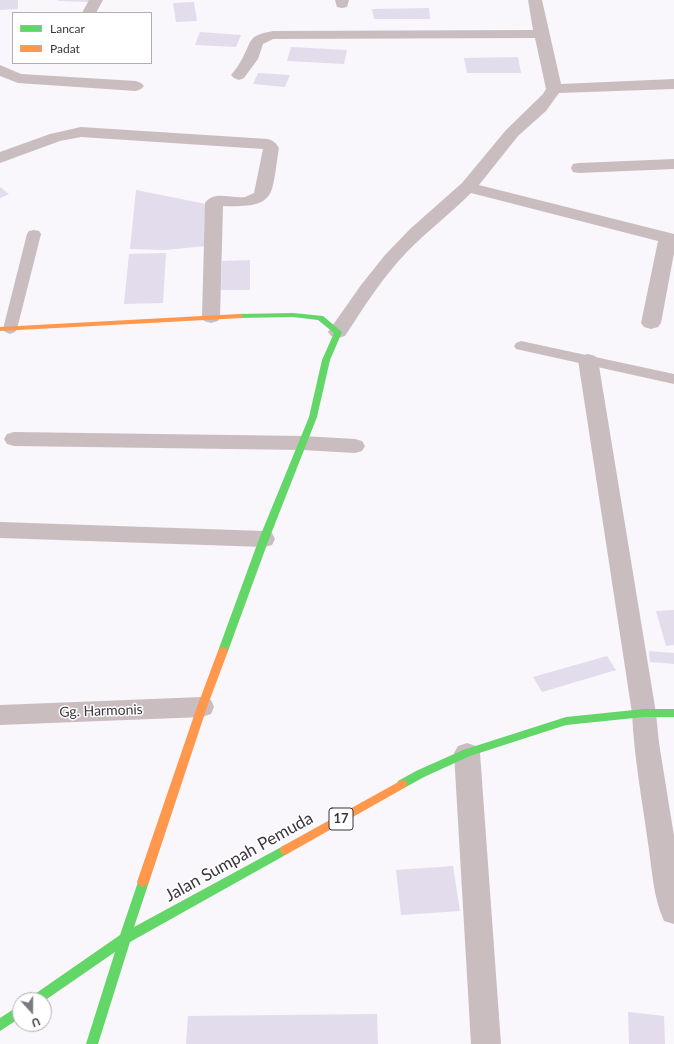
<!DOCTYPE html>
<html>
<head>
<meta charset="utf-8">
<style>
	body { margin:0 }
	#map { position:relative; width:674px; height:1044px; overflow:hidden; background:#f9f6fc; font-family:Lato,sans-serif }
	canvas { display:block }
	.legend { position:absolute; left:12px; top:12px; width:140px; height:52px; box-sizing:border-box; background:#fff; border:1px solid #b0aeb2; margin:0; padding:5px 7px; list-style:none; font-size:12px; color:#3a353e }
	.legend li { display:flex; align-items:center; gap:8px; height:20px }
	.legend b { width:20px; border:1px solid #b0aeb2 }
	.north { position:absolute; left:12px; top:992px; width:40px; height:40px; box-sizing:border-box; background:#fff; border:1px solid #b0aeb2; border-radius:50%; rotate:159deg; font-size:11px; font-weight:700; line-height:16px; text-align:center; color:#3a353e }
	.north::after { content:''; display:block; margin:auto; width:14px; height:18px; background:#7d7980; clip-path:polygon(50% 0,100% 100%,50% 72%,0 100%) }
</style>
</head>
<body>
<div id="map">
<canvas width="674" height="1044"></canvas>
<ul class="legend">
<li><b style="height:5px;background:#63d668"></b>Lancar</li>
<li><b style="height:5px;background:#ff974d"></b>Padat</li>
</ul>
<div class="north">U</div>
</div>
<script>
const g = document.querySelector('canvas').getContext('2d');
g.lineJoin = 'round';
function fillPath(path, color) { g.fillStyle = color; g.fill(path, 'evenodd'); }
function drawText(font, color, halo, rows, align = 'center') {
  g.font = font + ' Lato,sans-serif'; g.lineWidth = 3; g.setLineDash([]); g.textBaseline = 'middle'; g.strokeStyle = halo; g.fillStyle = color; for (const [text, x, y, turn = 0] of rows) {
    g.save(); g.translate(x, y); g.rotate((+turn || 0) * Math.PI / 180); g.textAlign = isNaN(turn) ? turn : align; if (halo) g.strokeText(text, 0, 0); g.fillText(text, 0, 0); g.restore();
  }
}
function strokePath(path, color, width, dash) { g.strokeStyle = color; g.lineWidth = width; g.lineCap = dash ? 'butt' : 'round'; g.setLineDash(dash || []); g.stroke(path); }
fillPath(new Path2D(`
	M0,0H18V9L0,10Z
	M58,0H90L89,2L58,1Z
	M194,2L197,21L176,22L173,3Z
	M429,8L430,19H374L372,9Z
	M200,32L241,35L236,47L195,45Z
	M291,47L347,50L344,64L287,61Z
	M518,57L521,73H467L464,58Z
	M258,73L290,75L285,87L253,84Z
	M0,187L9,194L0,198Z
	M136,190L206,204L205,246L166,250L130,249Z
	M166,253L163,303L124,304L129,254Z
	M250,260V290H221L222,261Z
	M674,610V645L666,646L656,611Z
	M649,651L674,653V664L650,662Z
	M607,656L616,670L542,692L533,677Z
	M453,866L460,911L401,915L396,870Z
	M628,1012L664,1016L665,1044H629Z
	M377,1014L378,1044H186L188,1016Z`), '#e2dcec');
fillPath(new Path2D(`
	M34,230L39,231L41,234L17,329L15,332L10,334L5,332L3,329L27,234L29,231Z
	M521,341L674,374V384L516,349L514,346L516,343Z`), '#cabdc0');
fillPath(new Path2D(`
	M89,0H103L96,13H82Z
	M335,0H349L347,7L342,8L337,7Z
	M528,0H542L561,84L674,79V89L559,93L546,111L518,136L479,185L674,234V253L661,323L658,327L651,329L644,327L641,323L658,241L471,193C450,214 427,231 406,253C382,278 364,307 345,336L338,338L331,336L328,332L361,285L385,255L410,229L462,183L506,130L543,94L546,89L535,38L273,39L263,44L258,59L244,78L239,80L234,78L231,75C235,70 239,65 242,59C253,39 247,36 273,31L533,30Z
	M0,65L21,74L136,81L141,83L144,86L141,89L136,91L18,83L0,76Z
	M81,127L268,139C274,141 276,143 279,148C271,196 278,208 223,206L220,317L218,321L211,323L204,321L202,317L205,203C214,190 232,199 245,197C248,196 251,194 254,193L263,149L81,137L60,141L0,163V152L50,134Z
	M674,159V169L579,173L573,172L571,168L573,164L579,163Z
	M588,354L595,356L598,360L656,713L659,743L674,836V924L664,921C653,897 652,869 648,843C642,800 634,757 632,713L578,360L581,356Z
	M14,432L303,436L355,439L362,441L365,446L362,451L355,453L303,450L14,446L7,444L4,439L7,434Z
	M0,522L264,531L272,533L275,539L272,545L264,547L0,538Z
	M202,697L211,700L214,707L211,714L202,717L0,725V705Z
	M467,743L476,746L480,753L501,1044H471L454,753L458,746Z`), '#cabdc0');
fillPath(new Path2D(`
	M293,313L323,316L342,332L330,360L317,417L269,539L228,651L226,654H220L218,651L259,539L309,417L322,360L334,333L318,320L293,317L239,318L235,316L239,314Z
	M644,709H674V717H644L566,725L470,756L424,777L406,787L402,788L398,787L397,784L398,781L416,771L463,750L566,717Z
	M285,845L289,847L290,850L289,853L130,942L98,1044H86L115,952L44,1001V1000H30L32,996L120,935L139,879L143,877L147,879L149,882L134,927Z
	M20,1005V1018L0,1031V1018Z`), '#63d668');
fillPath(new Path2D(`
	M239,314L243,316L242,318L0,331V327Z
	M223,647L226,648L228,651L207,707L149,882L147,885L143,887L139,885L137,882L197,707L218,651L220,648Z
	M402,780L406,781L407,784L406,787L289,853L285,855L281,853L280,850L281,847Z`), '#ff974d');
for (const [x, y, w] of [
	[341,819,24]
]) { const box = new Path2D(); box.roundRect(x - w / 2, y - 11, w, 22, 3); g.fillStyle = '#fff'; g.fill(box); strokePath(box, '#3a353e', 1); }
drawText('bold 13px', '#3a353e', null, [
	["17",341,819]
]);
drawText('14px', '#3a353e', '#fff', [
	["Gg. Harmonis",101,711,-2]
]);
drawText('17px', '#3a353e', '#fff', [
	["Jalan Sumpah Pemuda",239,857,-29]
]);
</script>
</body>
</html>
